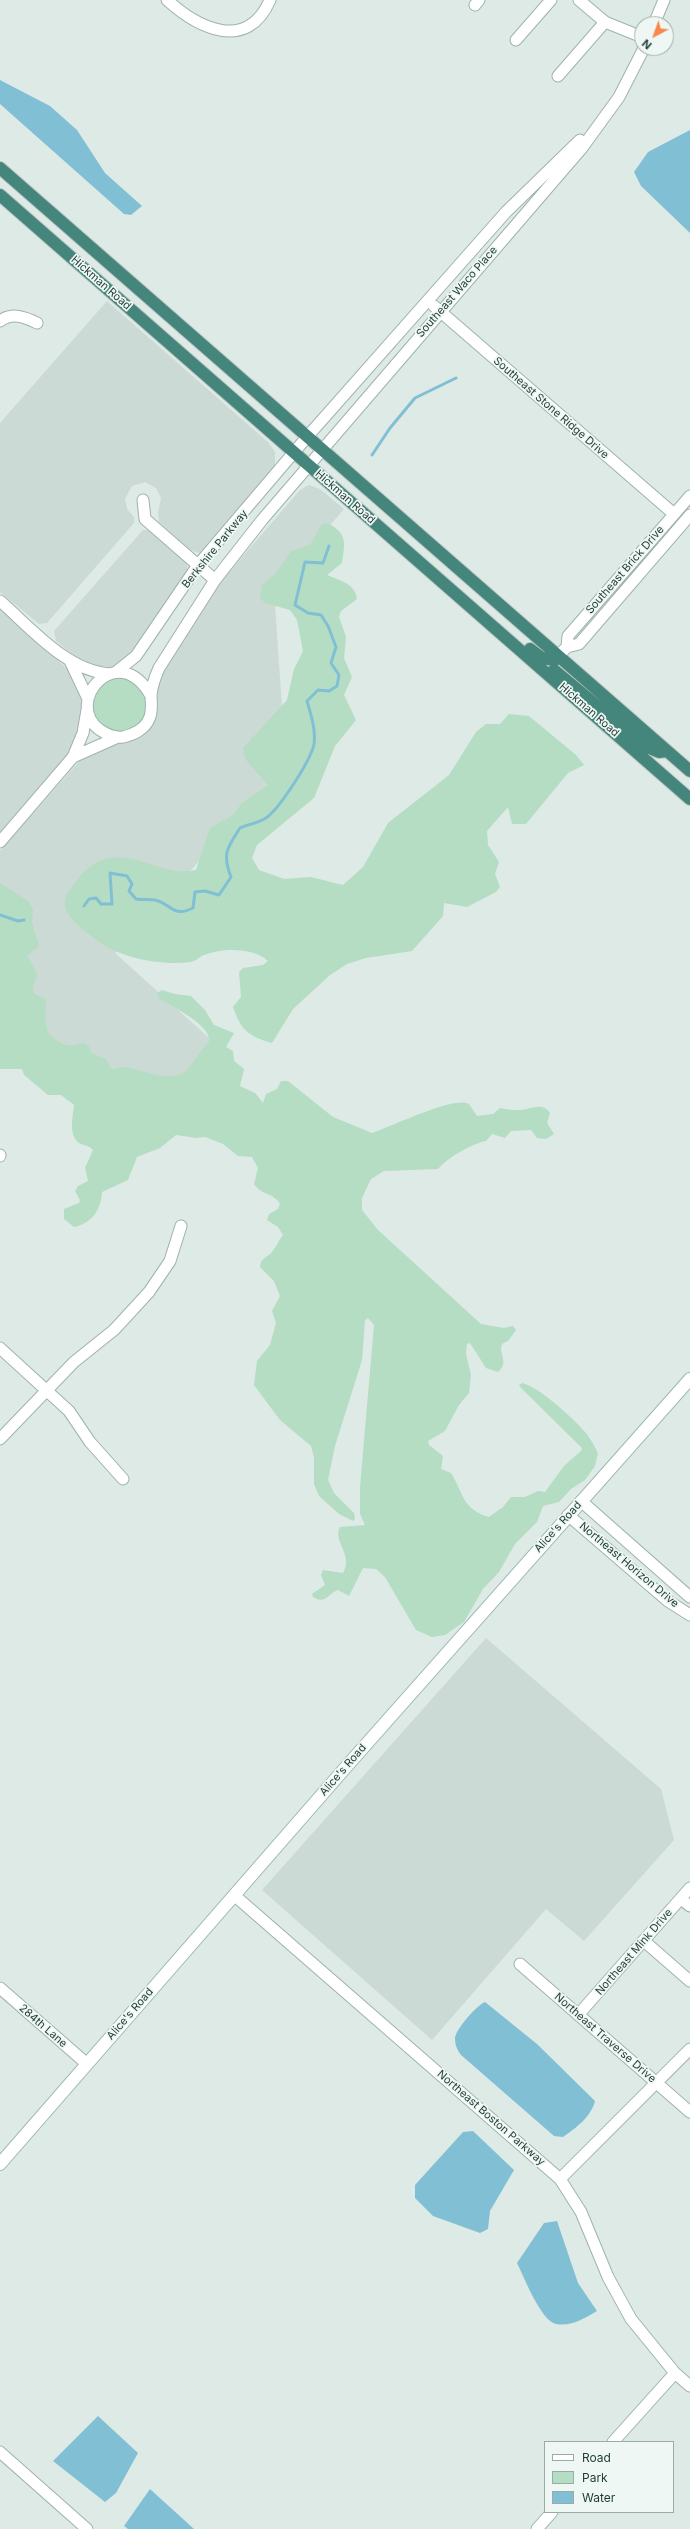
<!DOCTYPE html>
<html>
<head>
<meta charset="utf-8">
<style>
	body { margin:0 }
	#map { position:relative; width:690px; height:2529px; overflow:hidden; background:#ddeae6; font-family:Inter,sans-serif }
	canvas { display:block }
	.legend { position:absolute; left:544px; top:2441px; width:130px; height:72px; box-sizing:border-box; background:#eef7f3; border:1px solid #9baba7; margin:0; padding:5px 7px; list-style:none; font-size:12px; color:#1e3a35 }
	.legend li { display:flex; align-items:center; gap:8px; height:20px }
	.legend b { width:20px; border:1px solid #9baba7 }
	.north { position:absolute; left:634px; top:16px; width:40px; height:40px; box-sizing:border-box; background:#eef7f3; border:1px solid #9baba7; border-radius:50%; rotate:221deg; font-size:11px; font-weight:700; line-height:16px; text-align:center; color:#1e3a35 }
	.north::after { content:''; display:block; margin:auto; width:14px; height:18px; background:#fb864b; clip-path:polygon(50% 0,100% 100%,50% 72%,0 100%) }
</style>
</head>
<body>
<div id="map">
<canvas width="690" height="2529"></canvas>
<ul class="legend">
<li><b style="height:5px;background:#fff"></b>Road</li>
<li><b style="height:11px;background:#b4ddc3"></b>Park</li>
<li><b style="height:11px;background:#81c0d4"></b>Water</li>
</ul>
<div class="north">N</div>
</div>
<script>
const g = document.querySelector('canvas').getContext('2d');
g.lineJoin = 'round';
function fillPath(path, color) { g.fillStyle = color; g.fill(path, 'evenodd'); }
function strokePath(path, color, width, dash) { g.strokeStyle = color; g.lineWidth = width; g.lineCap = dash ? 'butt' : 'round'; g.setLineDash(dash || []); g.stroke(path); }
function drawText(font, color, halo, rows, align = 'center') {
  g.font = font + ' Inter,sans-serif'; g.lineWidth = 3.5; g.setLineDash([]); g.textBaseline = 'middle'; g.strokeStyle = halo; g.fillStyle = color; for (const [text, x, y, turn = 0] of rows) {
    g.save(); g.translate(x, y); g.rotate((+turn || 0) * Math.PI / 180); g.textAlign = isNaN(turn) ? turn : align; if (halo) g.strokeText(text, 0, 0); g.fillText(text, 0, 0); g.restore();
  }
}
fillPath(new Path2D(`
	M107,301L269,443L275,452V466L202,553H199L190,550L159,522L158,513L161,498L156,488L145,482L132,486L125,499L127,509L134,517V523L47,623L39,624L0,592V423Z
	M309,485L320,489L344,509L274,590L286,766L115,953L218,1046L166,1107L15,1022L0,890V851L84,756L112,744L128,741L157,704L159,676L218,585L300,490Z
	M143,530H149L182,558L187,564L188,570L141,644L115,667L109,669L82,663L56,641L54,631Z
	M0,610L71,672L81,692L82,716L74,745L67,757L0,833Z
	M486,1638L661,1789L674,1840L584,1941L546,1909L432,2040L262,1890Z`), '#cbdad5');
fillPath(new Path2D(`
	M328,523C348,535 345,542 342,563L327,575C340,581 355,583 357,599L341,611L339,617L346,637L344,658L352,677L344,695L356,720L335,746L314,798L257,845L252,858L259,870L284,879L311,877L343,885L363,867L388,823L449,775L476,732L486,724H500L509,714L529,716L576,755L584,765L568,773L526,824H512L508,807L487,831L488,845L499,862L495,874L500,887L496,892L467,907L444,903L443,916L412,951L366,958L347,964L330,975L293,1009L272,1043C248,1036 241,1030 233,1007L241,997L239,972L243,968L263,965L268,961C253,947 222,948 204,955C199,957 196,961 191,962C160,966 118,958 94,938C78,925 53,910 71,888C76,882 80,875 86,870C116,844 143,865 175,871C181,872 189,871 196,870L210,828L233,815L242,803L268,785L246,760L243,748L287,700L294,669L303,651L297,620L290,610L265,603L260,598L262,585L276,573L291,551L310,545L322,524Z
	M93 705a27 27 0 1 1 54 0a27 27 0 1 1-54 0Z
	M0,883L28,901L33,909L32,923L39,946L27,956L37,974L32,990L36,995L46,999L45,1019L48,1033C58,1043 69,1049 83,1043L89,1046L91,1053L106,1059L111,1069C116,1070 118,1067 123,1067C141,1069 163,1081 181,1074C190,1070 200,1050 209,1042C212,1025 171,1006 160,999L157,993L162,990L175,994L191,996L205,1010L214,1025L234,1033L226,1047L233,1051L234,1061L244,1069L240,1086L255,1093L263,1103L266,1094L277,1089L281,1081H288L333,1117L372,1133C390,1127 456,1095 469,1104L477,1116L493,1114L500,1108C507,1109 514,1111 520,1110C530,1110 542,1101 550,1113L547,1123L554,1134L546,1139L537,1138L531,1130L511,1131L505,1138L492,1134L486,1141C473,1143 447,1158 438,1169L384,1171L371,1179L362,1198V1210L378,1230L481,1324L504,1328L513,1326L516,1330L508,1341L502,1344C498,1355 510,1362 498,1372L486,1368L470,1343L467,1344L466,1354L471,1375L469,1393L459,1405L445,1431L428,1441L429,1445L443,1456L441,1469L451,1473C464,1494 462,1509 489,1517L503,1507L511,1497H525L538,1491L545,1492L564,1466L582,1450L581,1447L521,1388L519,1385L522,1383C538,1386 573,1418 585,1432C590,1437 594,1446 598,1453L595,1466L585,1480L571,1489L559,1502L543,1506L537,1522L515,1544L499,1572L483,1589L464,1622L445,1635L432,1637L416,1630L385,1577L376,1569L363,1568L349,1596L338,1590C327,1594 326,1605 313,1597L312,1594L325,1585L321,1575L323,1570L343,1573C354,1555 332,1541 340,1527L365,1525L360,1514V1487L374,1325L368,1318L365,1320L362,1360L335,1446L328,1480L334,1493L354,1513L355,1519L353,1521L339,1514L319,1496L314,1484V1458L311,1446L280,1420L254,1385L257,1361L270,1345L276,1323L272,1311L280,1296L274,1281L260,1267C261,1257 267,1258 272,1252C276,1247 279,1240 283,1235L278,1227L267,1220L269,1214L278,1209L280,1204C274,1193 261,1195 254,1184L258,1168L252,1157L238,1156L223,1144L205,1137L196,1138L176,1135L160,1148L137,1157L128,1180L102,1192C101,1209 93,1223 74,1227L64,1219V1209L79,1203L80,1200L75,1191L78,1186L88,1181L85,1168L93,1150C89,1145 85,1146 79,1143C68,1135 73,1116 74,1105L61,1095H48L24,1075L22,1069H0Z`), '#b4ddc3');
fillPath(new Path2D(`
	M0,80L50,106L77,130L105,173L142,206L131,215L124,214L0,104Z
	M690,130V233L641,186L634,172L648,152Z
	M485,2002L537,2044L595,2101C591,2117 576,2128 563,2137L554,2136L461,2055C457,2050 455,2045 455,2038C456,2029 477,2005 485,2002Z
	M473,2131L514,2170L490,2211L488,2229L480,2233L433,2216L415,2198V2185L463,2132Z
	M557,2221L578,2283L597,2311C585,2318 571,2327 556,2324C541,2321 524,2277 517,2263L544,2223Z
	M98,2416L138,2453L116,2493L105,2502L53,2461Z
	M150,2489L194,2529H128L124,2526Z`), '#81c0d4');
strokePath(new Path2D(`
	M372,455L390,428L415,398L456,378
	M84,906L89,899L96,898L101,904H112L110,873L127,876L132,884L129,891L136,899C142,900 149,899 155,900C172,904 173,918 193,908L195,892L205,891L219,895L231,877C222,854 227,848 240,828C249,824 258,823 266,818C280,808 311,760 314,744C316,730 311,715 307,701L318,690L329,691L337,686L339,675L331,663L336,647L328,626L321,615L308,613L295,605L305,562L323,563L329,546
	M0,915L18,921L24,920`), '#81c0d4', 3);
const minor = new Path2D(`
	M167,0C198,28 247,53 270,0
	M579,0L605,22L642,37
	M475,5L479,0
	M654,24L664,0
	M516,40L551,0
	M558,76L605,22
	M434,306L674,514
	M0,321C12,312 25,317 37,323
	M143,500L145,519L215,580
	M0,601C32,629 67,671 110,674
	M567,647L568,636L690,496
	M562,652L567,647L579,644L690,515
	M71,663L88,699
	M116,672L136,656L198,565L307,437L506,212L580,140
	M151,696C118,637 62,703 100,730C106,734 115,738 123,737C133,735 145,729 149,719C153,711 151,703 151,695C152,685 155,677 159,668L215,580L262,520L582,148L619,97L644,48
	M73,757L118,737
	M0,842L73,757L83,733L87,710
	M0,1156V1155
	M0,1348L69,1411L90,1442L123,1479
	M0,1439L74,1362L114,1330L149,1292L170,1261L181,1226
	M581,1501L690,1597
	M568,1515L668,1601L690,1615
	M234,1895L560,2179L581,2212L608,2277L631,2319L675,2373L690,2386
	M681,1899L690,1906
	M644,1941L690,1981
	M520,1964L690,2112
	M0,1988L87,2064
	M578,2015L690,1888
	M560,2179L690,2049
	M613,2442L675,2373
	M0,2452L87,2529
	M537,2529L552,2512`);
const secondary = new Path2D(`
	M0,2164L346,1767L690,1379`);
const trunk = new Path2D(`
	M0,168L690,771
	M0,195L690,799
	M530,649L542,658L555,660L558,657
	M554,670L647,747L659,752L667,751`);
strokePath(minor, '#a0b2ad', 13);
strokePath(secondary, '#9cb7af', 14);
strokePath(trunk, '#bcc4c2', 14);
strokePath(minor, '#fff', 11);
strokePath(secondary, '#fff', 12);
strokePath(trunk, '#44867c', 12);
drawText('11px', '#1e3a35', '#eef7f3', [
	["Hickman Road",101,283,41],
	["Southeast Waco Place",457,292,-49],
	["Southeast Stone Ridge Drive",551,408,41],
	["Hickman Road",345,497,41],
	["Berkshire Parkway",215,549,-51],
	["Southeast Brick Drive",625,570,-49],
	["Hickman Road",589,710,41],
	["Alice's Road",558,1527,-48],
	["Northeast Horizon Drive",629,1565,40],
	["Alice's Road",343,1770,-49],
	["Northeast Mink Drive",634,1952,-49],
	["Alice's Road",130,2014,-49],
	["284th Lane",43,2026,41],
	["Northeast Traverse Drive",605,2038,41],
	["Northeast Boston Parkway",491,2118,41]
]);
</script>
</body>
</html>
